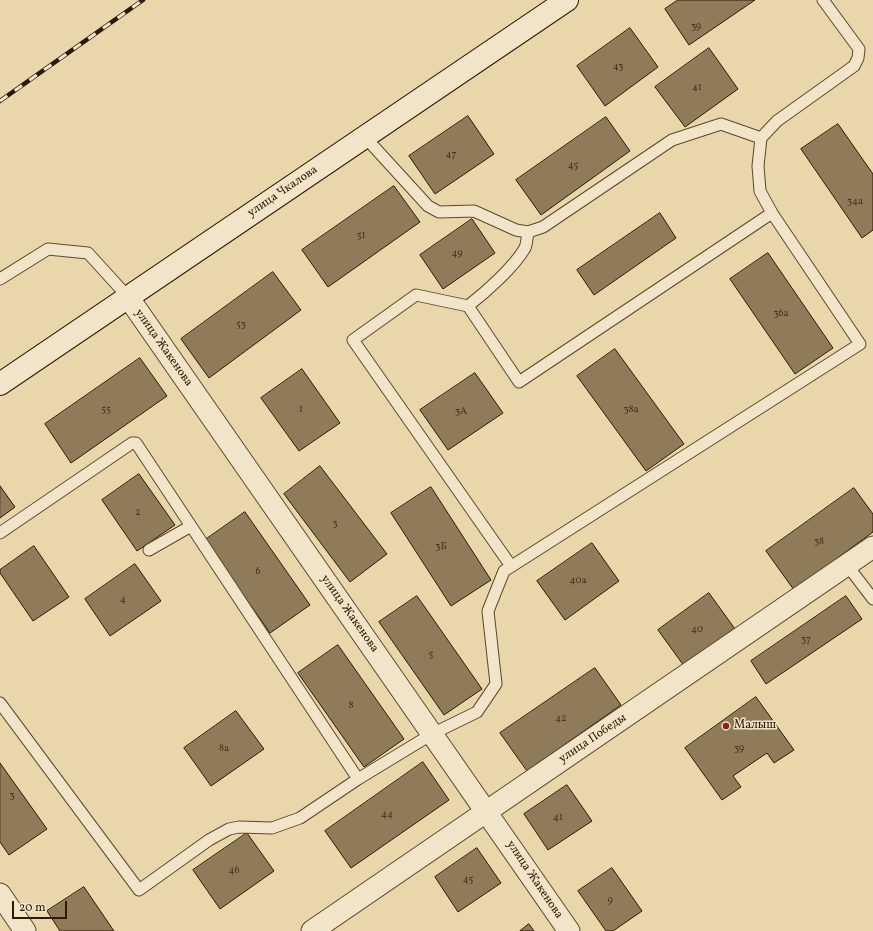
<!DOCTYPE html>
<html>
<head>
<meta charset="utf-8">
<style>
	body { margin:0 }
	#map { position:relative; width:873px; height:931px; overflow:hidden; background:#ead6ab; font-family:Vollkorn,serif }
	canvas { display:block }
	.scale { position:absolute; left:12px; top:901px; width:55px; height:18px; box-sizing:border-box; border:2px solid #2d1902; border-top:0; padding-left:5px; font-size:12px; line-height:14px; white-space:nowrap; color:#2d1902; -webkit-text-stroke:3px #f1e4c8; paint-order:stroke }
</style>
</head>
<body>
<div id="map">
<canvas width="873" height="931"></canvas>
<div class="scale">20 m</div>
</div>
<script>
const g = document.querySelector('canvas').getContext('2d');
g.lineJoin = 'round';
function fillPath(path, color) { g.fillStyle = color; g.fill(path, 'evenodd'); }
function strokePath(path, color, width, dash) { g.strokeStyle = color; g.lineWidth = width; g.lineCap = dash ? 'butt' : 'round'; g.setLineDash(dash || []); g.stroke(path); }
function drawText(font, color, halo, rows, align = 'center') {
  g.font = font + ' Vollkorn,serif'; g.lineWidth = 3; g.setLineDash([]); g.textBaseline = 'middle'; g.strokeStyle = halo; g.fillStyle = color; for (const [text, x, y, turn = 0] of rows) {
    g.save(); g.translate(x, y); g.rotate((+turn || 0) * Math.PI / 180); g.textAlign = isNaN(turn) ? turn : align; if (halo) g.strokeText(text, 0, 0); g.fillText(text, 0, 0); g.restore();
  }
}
const building = new Path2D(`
	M678,0H755L689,45L665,9Z
	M630,28L658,67L605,106L577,66Z
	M709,48L738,89L685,127L655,87Z
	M468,116L494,154L435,194L409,156Z
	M606,117L630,151L541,215L516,180Z
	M838,124L873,174V230L862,238L801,149Z
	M394,186L420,222L328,287L302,250Z
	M660,213L676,238L594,295L577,270Z
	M472,219L495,253L443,289L420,255Z
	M768,253L833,348L795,374L730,279Z
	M273,272L301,310L209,378L181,339Z
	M615,349L684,444L646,471L577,376Z
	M140,358L167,396L71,463L45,424Z
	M302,369L340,423L299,451L261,398Z
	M475,373L503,413L448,450L420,410Z
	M320,466L387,554L350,582L284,494Z
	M139,474L175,525L137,551L102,500Z
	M0,486L15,507L0,518Z
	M431,487L491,580L451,606L391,513Z
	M854,488L873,514V532L794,590L766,551Z
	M245,512L310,605L270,633L205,540Z
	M592,543L619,581L565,620L537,581Z
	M34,546L69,597L33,621L0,573V570Z
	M135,564L161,601L110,636L85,599Z
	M709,593L735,629L684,666L658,630Z
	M417,596L482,689L444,715L379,622Z
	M846,596L862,619L766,684L751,661Z
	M338,645L404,739L364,767L298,673Z
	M595,668L621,705L527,771L500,733Z
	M756,697L794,750L774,763L767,753L733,776L741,787L722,800L685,748Z
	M236,711L264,749L211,786L184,748Z
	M423,762L449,800L351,868L325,831Z
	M0,763L47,829L9,855L0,842Z
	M567,785L592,821L548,850L524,814Z
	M247,833L274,871L220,909L193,870Z
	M477,848L501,883L458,912L435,877Z
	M612,868L642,911L613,931H606L578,891Z
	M84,887L114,931H60L47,911Z
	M529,924L534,931H520Z`);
fillPath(building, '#8f7b5a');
strokePath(building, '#2d1902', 1);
const lane = new Path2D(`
	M365,137L428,206L439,212L474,211L516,230L528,232L543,227L672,140L721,124L761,138
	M0,279L48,249L88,253L128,297
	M468,306C486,292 514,267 525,248C527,243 527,237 528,232
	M0,533L132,443H136L191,526
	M149,550L191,526L358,779
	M847,565L873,599
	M511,566L353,340L416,295L468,306L519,382L772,213
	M0,703L139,890L209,840L229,829L239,827L272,828L300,818L358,779L432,734L477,712L496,684L488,611L504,571L860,344L772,213L760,191L758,166L761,138L777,121L854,66L858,58L859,49L823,0`);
const street = new Path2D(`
	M128,297L569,931
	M0,894L25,931
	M312,931L873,547`);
const secondary = new Path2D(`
	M0,384L567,0`);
strokePath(lane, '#5c482c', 13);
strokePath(street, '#5c482c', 23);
strokePath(secondary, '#2d1902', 24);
strokePath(lane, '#f1e4c8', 11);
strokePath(street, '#f1e4c8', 21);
strokePath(secondary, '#f1e4c8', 22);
const rail = new Path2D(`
	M0,101L143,0`);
strokePath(rail, '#2d1902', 4.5);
strokePath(rail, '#f1e4c8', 3, [9]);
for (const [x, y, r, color] of [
	[726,726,4,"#8f2418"]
]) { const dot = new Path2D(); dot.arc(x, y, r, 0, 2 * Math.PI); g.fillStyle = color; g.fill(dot); strokePath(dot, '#f1e4c8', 1.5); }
drawText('10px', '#463218', null, [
	["39",696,27],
	["43",618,67],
	["41",697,88],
	["47",451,155],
	["45",573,166],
	["34а",855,202],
	["51",361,236],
	["49",457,254],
	["36а",781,314],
	["53",241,325],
	["55",106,410],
	["1",301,410],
	["38а",631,410],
	["3А",461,412],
	["2",138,513],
	["3",335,524],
	["38",819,542],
	["3Б",441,547],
	["6",258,572],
	["40а",578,581],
	["4",123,600],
	["40",697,630],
	["37",806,640],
	["5",431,655],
	["8",351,706],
	["42",561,719],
	["8а",224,749],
	["39",739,749],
	["3",12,796],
	["44",387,815],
	["41",558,818],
	["46",234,871],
	["45",468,880],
	["9",610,901]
]);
drawText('12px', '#2d1902', '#f1e4c8', [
	["улица Чкалова",283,192,-34],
	["улица Жакенова",163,348,55],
	["улица Жакенова",349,614,55],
	["улица Победы",593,739,-34],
	["улица Жакенова",534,880,56]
]);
drawText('12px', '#2d1902', '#f1e4c8', [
	["Малыш",734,726]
], 'left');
</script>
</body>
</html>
